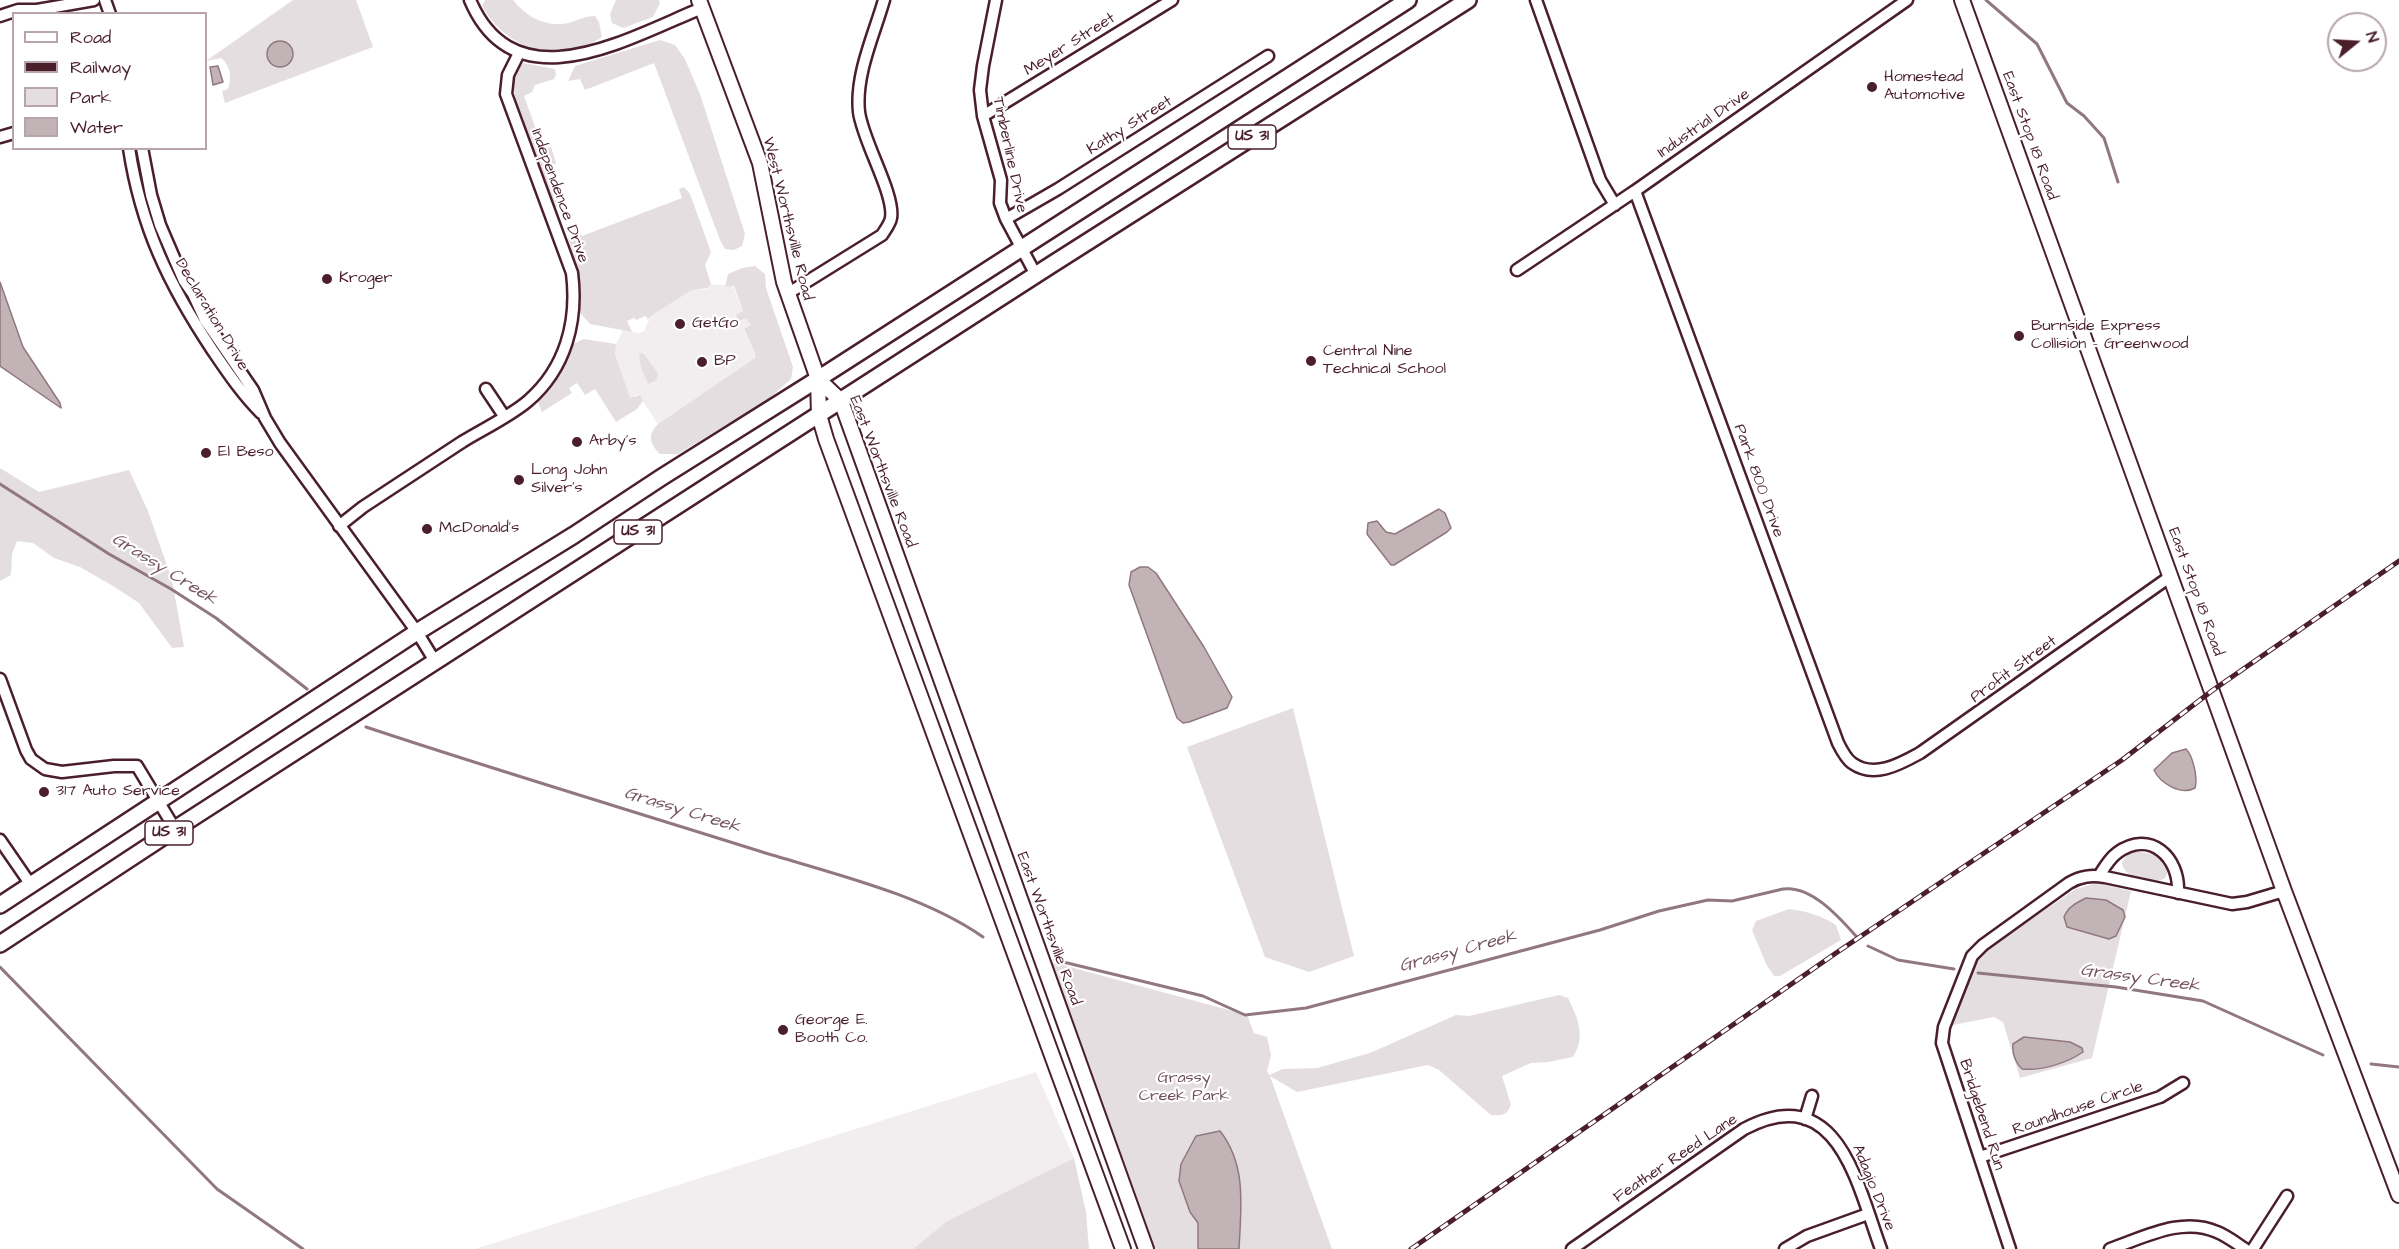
<!DOCTYPE html>
<html>
<head>
<meta charset="utf-8">
<style>
	body { margin:0 }
	#map { position:relative; width:2399px; height:1249px; overflow:hidden; background:#fff; font-family:"Architects Daughter",sans-serif }
	canvas { display:block }
	.legend { position:absolute; left:12px; top:12px; width:195px; height:138px; box-sizing:border-box; background:#fff; border:2px solid #b7a5aa; margin:0; padding:8px 10px; list-style:none; font-size:18px; color:#4a1f2b }
	.legend li { display:flex; align-items:center; gap:12px; height:30px }
	.legend b { width:30px; border:2px solid #b7a5aa }
	.north { position:absolute; left:2327px; top:12px; width:60px; height:60px; box-sizing:border-box; background:#fff; border:2px solid #b7a5aa; border-radius:50%; rotate:72deg; font-size:16px; font-weight:700; line-height:24px; text-align:center; color:#4a1f2b }
	.north::after { content:''; display:block; margin:auto; width:21px; height:27px; background:#4a1f2b; clip-path:polygon(50% 0,100% 100%,50% 72%,0 100%) }
</style>
</head>
<body>
<div id="map">
<canvas width="2399" height="1249"></canvas>
<ul class="legend">
<li><b style="height:8px;background:#fff"></b>Road</li>
<li><b style="height:8px;background:#4a1f2b"></b>Railway</li>
<li><b style="height:16px;background:#e5dee0"></b>Park</li>
<li><b style="height:16px;background:#c1b3b6"></b>Water</li>
</ul>
<div class="north">N</div>
</div>
<script>
const g = document.querySelector('canvas').getContext('2d');
g.lineJoin = 'round';
function fillPath(path, color) { g.fillStyle = color; g.fill(path, 'evenodd'); }
function strokePath(path, color, width, dash) { g.strokeStyle = color; g.lineWidth = width; g.lineCap = dash ? 'butt' : 'round'; g.setLineDash(dash || []); g.stroke(path); }
function drawText(font, color, halo, rows, align = 'center') {
  g.font = font + ' "Architects Daughter",sans-serif'; g.lineWidth = 4.5; g.setLineDash([]); g.textBaseline = 'middle'; g.strokeStyle = halo; g.fillStyle = color; for (const [text, x, y, turn = 0] of rows) {
    g.save(); g.translate(x, y); g.rotate((+turn || 0) * Math.PI / 180); g.textAlign = isNaN(turn) ? turn : align; if (halo) g.strokeText(text, 0, 0); g.fillText(text, 0, 0); g.restore();
  }
}
fillPath(new Path2D(`
	M711,284L733,286L743,312L736,315L747,318L751,325L744,330L755,353L754,359L658,424L638,394L630,399L615,354L616,344L623,330L639,333L644,331L651,316L692,290L708,289Z
	M1036,1072L1074,1158L947,1221L913,1249H475Z`), '#f2eeef');
fillPath(new Path2D(`
	M293,0H356L373,47L225,103L222,91L228,89C232,78 231,66 221,58L206,61Z
	M485,0H513C527,18 549,29 572,22C580,19 586,16 595,16L599,22L602,37C559,67 507,50 482,6Z
	M616,0H659L660,3L653,17L623,28L612,23L610,14Z
	M660,40L675,45L685,59L700,94L745,234L742,246L734,250L725,249L720,240L654,63L585,90L580,79L568,81L575,66Z
	M523,63L555,69L556,75L554,79L535,85L532,92L524,96L543,149L551,147L556,163L550,168L566,212L574,215L567,216L555,206L517,103C513,89 511,73 523,63Z
	M684,187L690,194L711,252L705,265L711,284L708,288L692,290L651,316L648,320L646,316L636,320L634,318L627,321L632,332L590,324L580,313C581,287 577,264 568,239L577,228L582,236L682,198L679,189Z
	M755,266L765,274L766,288L793,367L791,379L756,410L739,417L678,454H660C650,444 647,435 658,424L755,358V353L744,329L751,325L746,318L739,321L736,315L743,311L734,286L725,287L728,274L742,268Z
	M584,339L616,344L615,354L630,398L640,395L643,401L637,409L616,422L595,389L585,395L577,383L569,388L572,393L542,412L538,402L559,372L573,344Z
	M639,353H643L658,373L657,380L648,384L641,367Z
	M0,468L39,492L129,470L148,511L172,580L184,647L172,648L139,603L113,586L80,567L54,558L33,543L17,541L12,554L11,575L0,581Z
	M1293,708L1354,956L1309,972L1265,957L1187,747Z
	M2134,852C2148,851 2176,859 2165,878C2155,886 2122,878 2122,862L2127,855Z
	M2096,883L2131,891L2092,1058L2020,1078L2003,1022L1994,1017L1953,1025L1973,969L1983,952L2076,889Z
	M1789,909C1806,911 1822,916 1836,925L1841,940L1780,976H1774L1766,964L1752,930L1756,921Z
	M1048,961L1247,1015L1254,1033L1267,1037L1271,1055L1267,1071L1269,1075L1283,1069L1317,1068L1370,1053L1456,1015L1469,1016L1559,995L1568,998C1578,1018 1586,1037 1573,1057L1548,1062L1531,1063L1502,1076L1511,1105C1507,1115 1502,1116 1491,1115L1439,1070L1428,1065L1297,1092L1270,1076L1332,1249H1153Z
	M1074,1158L1086,1212L1089,1249H913L947,1221Z`), '#e5dee0');
const water = new Path2D(`
	M267 54a13 13 0 1 1 26 0a13 13 0 1 1-26 0Z
	M218,66L223,82L213,85L210,67Z
	M0,282L23,347L60,403L61,408L0,366Z
	M1439,509L1445,513L1451,528L1447,532L1394,565H1391L1367,534L1368,523L1377,521L1386,532L1395,534Z
	M1140,567H1148L1156,573L1204,647L1232,697L1227,708L1189,722L1183,723L1177,718L1129,585L1131,572Z
	M2186,749C2193,756 2198,778 2195,788C2181,796 2160,783 2154,770L2172,753Z
	M2086,898L2106,900L2123,910L2125,917L2116,936L2109,939L2067,927L2064,917C2068,907 2076,903 2086,898Z
	M2024,1037L2070,1042L2082,1048L2083,1052C2067,1063 2042,1071 2022,1069C2015,1062 2012,1054 2013,1044Z
	M1220,1131C1247,1165 1241,1208 1239,1249H1198V1223L1190,1212L1179,1181L1181,1164L1196,1136Z`);
fillPath(water, '#c1b3b6');
strokePath(water, '#91787e', 1.5);
strokePath(new Path2D(`
	M1986,0L2037,44L2067,103L2084,116L2104,138L2118,182
	M0,484L109,554L171,589L216,618L307,689
	M366,727C495,770 626,809 756,850C829,873 920,893 983,937
	M1868,946L1898,960L1954,969
	M1055,960L1203,996L1245,1015L1306,1008L1600,930L1659,911L1708,900L1732,901L1783,889C1811,885 1839,917 1856,936
	M0,967L217,1189L303,1249
	M1978,973L2116,987L2203,1001L2323,1055
	M2371,1064L2399,1067`), '#91787e', 3);
const street = new Path2D(`
	M105,0L110,14
	M470,0C515,106 628,38 702,8
	M996,0L983,66L980,90L983,116L1001,180L1000,203L1006,219L1036,275
	M1536,0L1600,180L1615,205
	M0,16L18,10H37L94,0
	M983,116L1172,0
	M0,137L14,133
	M129,148C141,227 169,285 213,351C228,373 242,394 261,413
	M142,148L151,195L160,225L184,281L193,294L205,320L253,390L265,418L280,443L417,632L436,663
	M1635,191L1838,743C1841,749 1846,759 1852,763C1874,779 1900,764 1920,753L2171,576
	M1006,219L1058,189L1268,56
	M1517,270L1635,191L1907,0
	M787,294L882,235C885,230 890,224 891,218C895,194 863,142 859,112C855,75 874,35 884,0
	M486,389L504,416
	M339,526L363,507C396,485 429,464 462,442C483,429 509,417 528,401C566,368 578,321 572,273L506,94L508,75L519,53
	M0,679L26,750L31,759L45,769L62,772L114,766H137L175,829
	M0,840L31,885
	M2099,876C2104,868 2109,859 2117,853C2150,829 2180,857 2178,893
	M1805,1119L1812,1096
	M1980,1157L2160,1097L2183,1083
	M1572,1249L1744,1129C1838,1079 1857,1184 1881,1249
	M1785,1249L1807,1236L1868,1214
	M2010,1249L1942,1043L1944,1027L1972,956L1983,945L2069,883C2081,876 2091,875 2105,877L2232,904L2247,902L2284,891
	M2110,1249C2143,1238 2182,1216 2217,1232C2227,1236 2236,1243 2245,1249
	M2253,1249L2287,1196`);
const secondary = new Path2D(`
	M699,0L760,163L784,282L818,379L819,415L826,439L1123,1249
	M1962,0L2284,891L2399,1195
	M818,379L841,401L1146,1249`);
const primary = new Path2D(`
	M0,905L417,632L574,535L662,477L818,379L1408,0
	M0,944L175,829L1051,265L1468,0`);
strokePath(street, '#4a1f2b', 15);
strokePath(secondary, '#4a1f2b', 18);
strokePath(primary, '#4a1f2b', 20);
strokePath(street, '#fff', 10);
strokePath(secondary, '#fff', 14);
strokePath(primary, '#fff', 15);
const rail = new Path2D(`
	M1411,1249L1836,953L2122,760L2213,690L2399,561`);
strokePath(rail, '#4a1f2b', 5);
strokePath(rail, '#fff', 3, [9]);
for (const [x, y, r, color] of [
	[1872,87,6,"#4a1f2b"],
	[327,279,6,"#4a1f2b"],
	[680,324,6,"#4a1f2b"],
	[2019,336,6,"#4a1f2b"],
	[1311,361,6,"#4a1f2b"],
	[702,362,6,"#4a1f2b"],
	[577,442,6,"#4a1f2b"],
	[206,453,6,"#4a1f2b"],
	[519,480,6,"#4a1f2b"],
	[427,529,6,"#4a1f2b"],
	[44,792,6,"#4a1f2b"],
	[783,1030,6,"#4a1f2b"]
]) { const dot = new Path2D(); dot.arc(x, y, r, 0, 2 * Math.PI); g.fillStyle = color; g.fill(dot); strokePath(dot, '#fff', 2); }
for (const [x, y, w] of [
	[1252,137,48],
	[638,532,48],
	[169,833,48]
]) { const box = new Path2D(); box.roundRect(x - w / 2, y - 12, w, 24, 4.5); g.fillStyle = '#fff'; g.fill(box); strokePath(box, '#4a1f2b', 1.5); }
drawText('bold 15px', '#4a1f2b', null, [
	["US 31",1252,137],
	["US 31",638,532],
	["US 31",169,833]
]);
drawText('16px', '#4a1f2b', '#fff', [
	["Meyer Street",1070,45,-32],
	["Industrial Drive",1704,124,-35],
	["Kathy Street",1130,126,-32],
	["East Stop 18 Road",2029,136,70],
	["Timberline Drive",1009,155,78],
	["Independence Drive",559,196,70],
	["West Worthsville Road",787,219,76],
	["Declaration Drive",211,315,59],
	["East Worthsville Road",882,472,69],
	["Park 800 Drive",1758,481,70],
	["East Stop 18 Road",2195,592,70],
	["Profit Street",2014,670,-36],
	["East Worthsville Road",1048,929,70],
	["Roundhouse Circle",2078,1109,-19],
	["Bridgebend Run",1981,1115,72],
	["Feather Reed Lane",1676,1159,-34],
	["Adagio Drive",1873,1188,68]
]);
drawText('16px', '#4a1f2b', '#fff', [
	["Homestead",1884,78],
	["Automotive",1884,96],
	["Kroger",339,279],
	["GetGo",692,324],
	["Burnside Express",2031,327],
	["Collision - Greenwood",2031,345],
	["Central Nine",1323,352],
	["Technical School",1323,370],
	["BP",714,362],
	["Arby's",589,442],
	["El Beso",218,453],
	["Long John",531,471],
	["Silver's",531,489],
	["McDonald's",439,529],
	["317 Auto Service",56,792],
	["George E.",795,1021],
	["Booth Co.",795,1039]
], 'left');
drawText('16px', '#714f58', '#fff', [
	["Grassy",1184,1079],
	["Creek Park",1184,1097]
]);
drawText('italic 18px', '#74535c', '#fff', [
	["Grassy Creek",164,570,32],
	["Grassy Creek",682,811,17],
	["Grassy Creek",1458,952,-15],
	["Grassy Creek",2140,979,8]
]);
</script>
</body>
</html>
